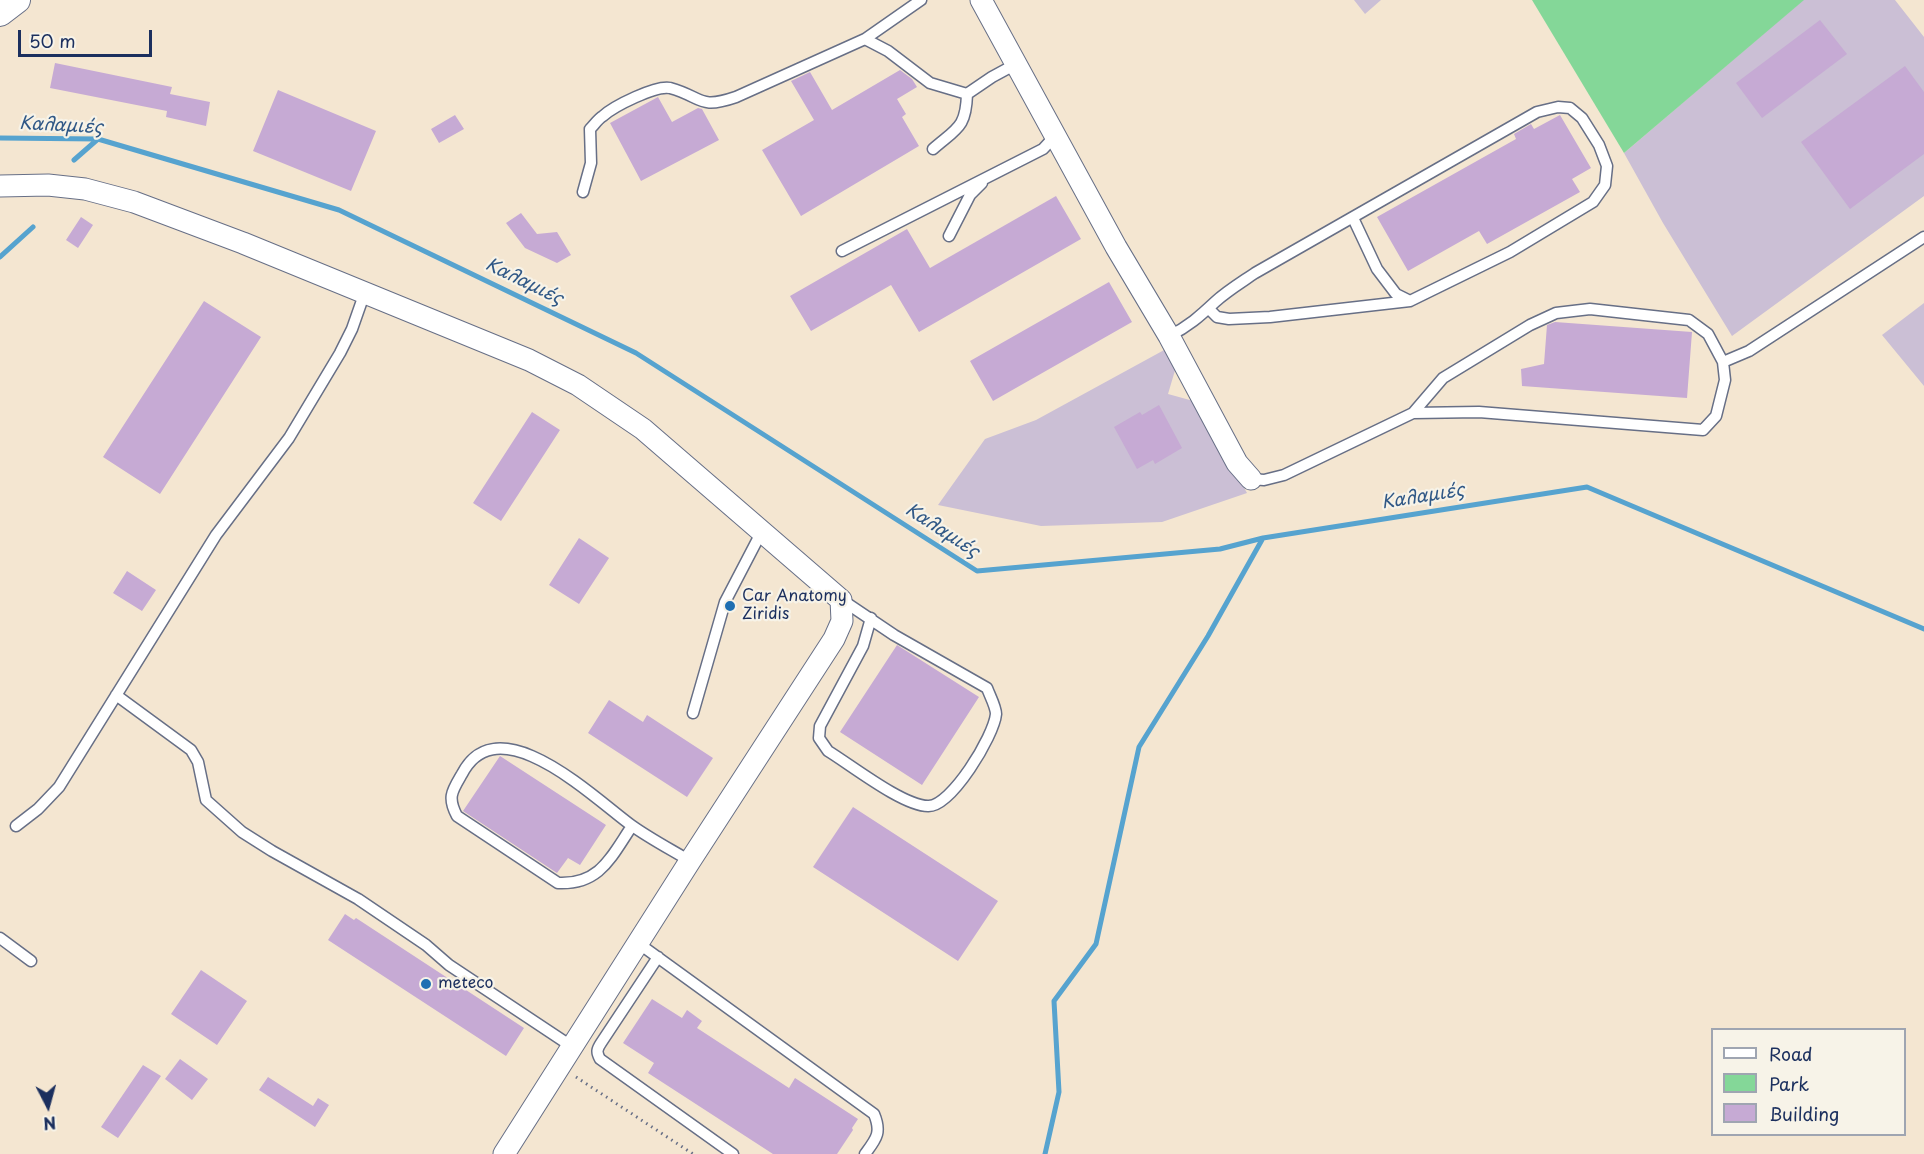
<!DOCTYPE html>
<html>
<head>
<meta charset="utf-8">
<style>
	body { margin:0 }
	#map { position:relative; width:1924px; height:1154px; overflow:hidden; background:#f4e6d1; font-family:"Playpen Sans",sans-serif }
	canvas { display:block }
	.legend { position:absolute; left:1711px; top:1028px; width:195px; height:108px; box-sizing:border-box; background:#f7f3e8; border:2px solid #9fa5b1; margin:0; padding:8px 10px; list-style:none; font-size:18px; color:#1b2f5e }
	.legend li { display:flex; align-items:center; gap:12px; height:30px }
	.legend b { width:30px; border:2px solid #9fa5b1 }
	.north { position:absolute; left:18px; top:1076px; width:60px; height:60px; -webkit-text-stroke:4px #f7f3e8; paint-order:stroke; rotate:174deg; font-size:16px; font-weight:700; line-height:24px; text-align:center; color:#1b2f5e }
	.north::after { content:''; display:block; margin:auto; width:21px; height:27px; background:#1b2f5e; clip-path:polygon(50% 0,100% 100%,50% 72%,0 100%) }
	.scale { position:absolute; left:18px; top:30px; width:134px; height:27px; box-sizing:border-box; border:3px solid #1b2f5e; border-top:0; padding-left:8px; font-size:18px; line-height:21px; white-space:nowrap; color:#1b2f5e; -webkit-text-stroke:4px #f7f3e8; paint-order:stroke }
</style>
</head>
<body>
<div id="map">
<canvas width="1924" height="1154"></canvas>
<ul class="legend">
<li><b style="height:8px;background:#fff"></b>Road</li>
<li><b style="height:16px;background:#84d798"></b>Park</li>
<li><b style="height:16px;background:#c6aad4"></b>Building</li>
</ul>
<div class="north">N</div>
<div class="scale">50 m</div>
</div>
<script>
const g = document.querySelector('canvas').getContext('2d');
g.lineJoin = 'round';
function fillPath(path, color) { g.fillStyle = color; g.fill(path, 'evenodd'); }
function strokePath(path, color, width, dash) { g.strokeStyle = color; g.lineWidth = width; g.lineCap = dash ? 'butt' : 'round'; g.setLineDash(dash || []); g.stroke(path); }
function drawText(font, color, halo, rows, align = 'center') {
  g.font = font + ' "Playpen Sans",sans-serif'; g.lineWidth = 4.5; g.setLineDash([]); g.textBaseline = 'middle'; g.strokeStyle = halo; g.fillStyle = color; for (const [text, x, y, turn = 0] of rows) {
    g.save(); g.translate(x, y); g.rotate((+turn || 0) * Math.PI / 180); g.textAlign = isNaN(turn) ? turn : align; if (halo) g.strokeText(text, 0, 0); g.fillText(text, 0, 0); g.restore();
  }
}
fillPath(new Path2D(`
	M1354,0H1381L1365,14Z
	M1803,0H1895L1924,37V196L1732,336L1663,223L1624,153Z
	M1924,303V386L1882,335Z
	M1166,349L1176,367L1168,394L1197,402L1247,493L1162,522L1041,526L938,505L985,439L1036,420Z`), '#cbbfd5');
fillPath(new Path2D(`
	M1532,0H1804L1624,153Z`), '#84d798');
strokePath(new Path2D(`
	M0,138L98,139L339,210L636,353L977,571L1220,549L1263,538L1587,487L1924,629
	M74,160L98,139
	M0,257L33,227
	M1045,1154L1059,1092L1054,1001L1096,944L1139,747L1208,636L1263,538`), '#56a3cf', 5);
fillPath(new Path2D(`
	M1820,20L1847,54L1762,118L1736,83Z
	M55,63L172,87L170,94L210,102L206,126L166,117L167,111L50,88Z
	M1905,66L1924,92V154L1850,209L1801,142Z
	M900,70L912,79L917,87L897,99L906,114L902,117L919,146L801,216L762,150L814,120L791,81L810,72L832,110Z
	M278,90L376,131L351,191L253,151Z
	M658,97L672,122L698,108L702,109L719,140L641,181L610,123Z
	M455,115L464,129L439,143L431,129Z
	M1560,115L1591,168L1572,179L1580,192L1487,244L1479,231L1408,271L1377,217L1516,139L1514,134L1531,124L1534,129Z
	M1056,196L1081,239L919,332L891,285L811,331L790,296L907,229L930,268Z
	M521,213L537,234L557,232L571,255L557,263L525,248L506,223Z
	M81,217L93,225L78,248L66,240Z
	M1109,282L1132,322L993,401L970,361Z
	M204,301L261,337L160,494L103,457Z
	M1555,322L1692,332L1687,398L1522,386L1521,369L1544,364L1547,325Z
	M1159,405L1182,448L1155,464L1153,460L1137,469L1114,427L1140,412L1142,415Z
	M532,412L560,430L501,521L473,503Z
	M579,538L609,558L579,604L549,585Z
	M127,571L156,590L142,611L113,593Z
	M897,645L979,697L922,785L840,732Z
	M609,700L643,722L647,715L713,758L687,797L588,733Z
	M500,756L606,825L580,865L568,858L557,873L463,811Z
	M853,807L998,901L958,961L813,867Z
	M345,914L354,920L356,918L524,1028L506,1056L328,940Z
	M201,970L247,1001L217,1045L171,1014Z
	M652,999L682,1018L687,1010L702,1021L697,1028L789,1088L795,1078L858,1119L852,1128L853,1130L837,1154H773L648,1073L654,1063L623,1043Z
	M180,1059L208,1079L192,1100L165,1079Z
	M143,1065L161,1076L118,1138L101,1127Z
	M268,1077L313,1106L318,1098L329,1105L315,1127L259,1090Z`), '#c6aad4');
const service = new Path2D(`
	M865,39L888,51L930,83L967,94
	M933,149C957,128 966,128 967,94L992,77L1016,64
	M583,192L591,163L590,129C594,125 598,119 603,116C614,106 656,85 670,88C703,97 698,110 736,97L865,39L921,0
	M1353,218L1377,269L1396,294L1410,301
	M949,236L970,195L982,183
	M842,251L1043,149L1056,135
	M1169,336C1188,327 1200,316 1215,302C1227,291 1242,282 1255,273L1537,112L1558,107L1570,108L1582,118L1599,145L1607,166L1605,185L1593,202L1510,252L1410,301L1270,317L1229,319L1217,317L1209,309
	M1723,362L1749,351L1924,237
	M1251,479L1264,480L1284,475L1413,413L1443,378L1530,325L1556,313L1590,309L1689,320L1708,334L1723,362L1725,380L1716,416L1703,430L1479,412L1413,413
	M842,600L894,635L987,688C990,696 996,707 996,714C994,736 951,807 928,806C903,806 851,765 828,751L819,738L820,726L863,646L871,618
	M116,695L191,750L198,762L206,800L242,832L272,851L358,899L426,945L449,965L571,1046
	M693,713L725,602L762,531
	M16,826L38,809L59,787L216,535L289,438L340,353L352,329L365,292
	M632,826C611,857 600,885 558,883L457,816C447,797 452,791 462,774C498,704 594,798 631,825C649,838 670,849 690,861
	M0,938L31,961
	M638,943L874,1114C882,1133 876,1139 865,1154
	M658,957L601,1043C597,1049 596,1052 600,1059L733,1154`);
const minor = new Path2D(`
	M981,0L1116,247L1169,336L1237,463L1251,479
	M0,186L48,185L85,189L134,202L243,243L529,360L578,385L643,429L841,600L842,621L834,639L690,861L504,1154`);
const tertiary = new Path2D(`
	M0,13L17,0`);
strokePath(service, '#676f86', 13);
strokePath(minor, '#676f86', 23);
strokePath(tertiary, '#676f86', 28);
strokePath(new Path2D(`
	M576,1077L693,1154`), '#676f86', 3, [1.5, 4.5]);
strokePath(service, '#fff', 10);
strokePath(minor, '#fff', 21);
strokePath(tertiary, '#fff', 26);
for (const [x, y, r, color] of [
	[730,606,6,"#1f6fb2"],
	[426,984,6,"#1f6fb2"]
]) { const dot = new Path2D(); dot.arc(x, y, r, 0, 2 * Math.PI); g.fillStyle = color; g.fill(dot); strokePath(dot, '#f7f3e8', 2); }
drawText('16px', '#1b2f5e', '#f7f3e8', [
	["Car Anatomy",742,597],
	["Ziridis",742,615],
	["meteco",438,984]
], 'left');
drawText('italic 18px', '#305886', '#f7f3e8', [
	["Καλαμιές",61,126,3],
	["Καλαμιές",524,282,26],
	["Καλαμιές",1423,497,-9],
	["Καλαμιές",942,531,33]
]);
</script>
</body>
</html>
